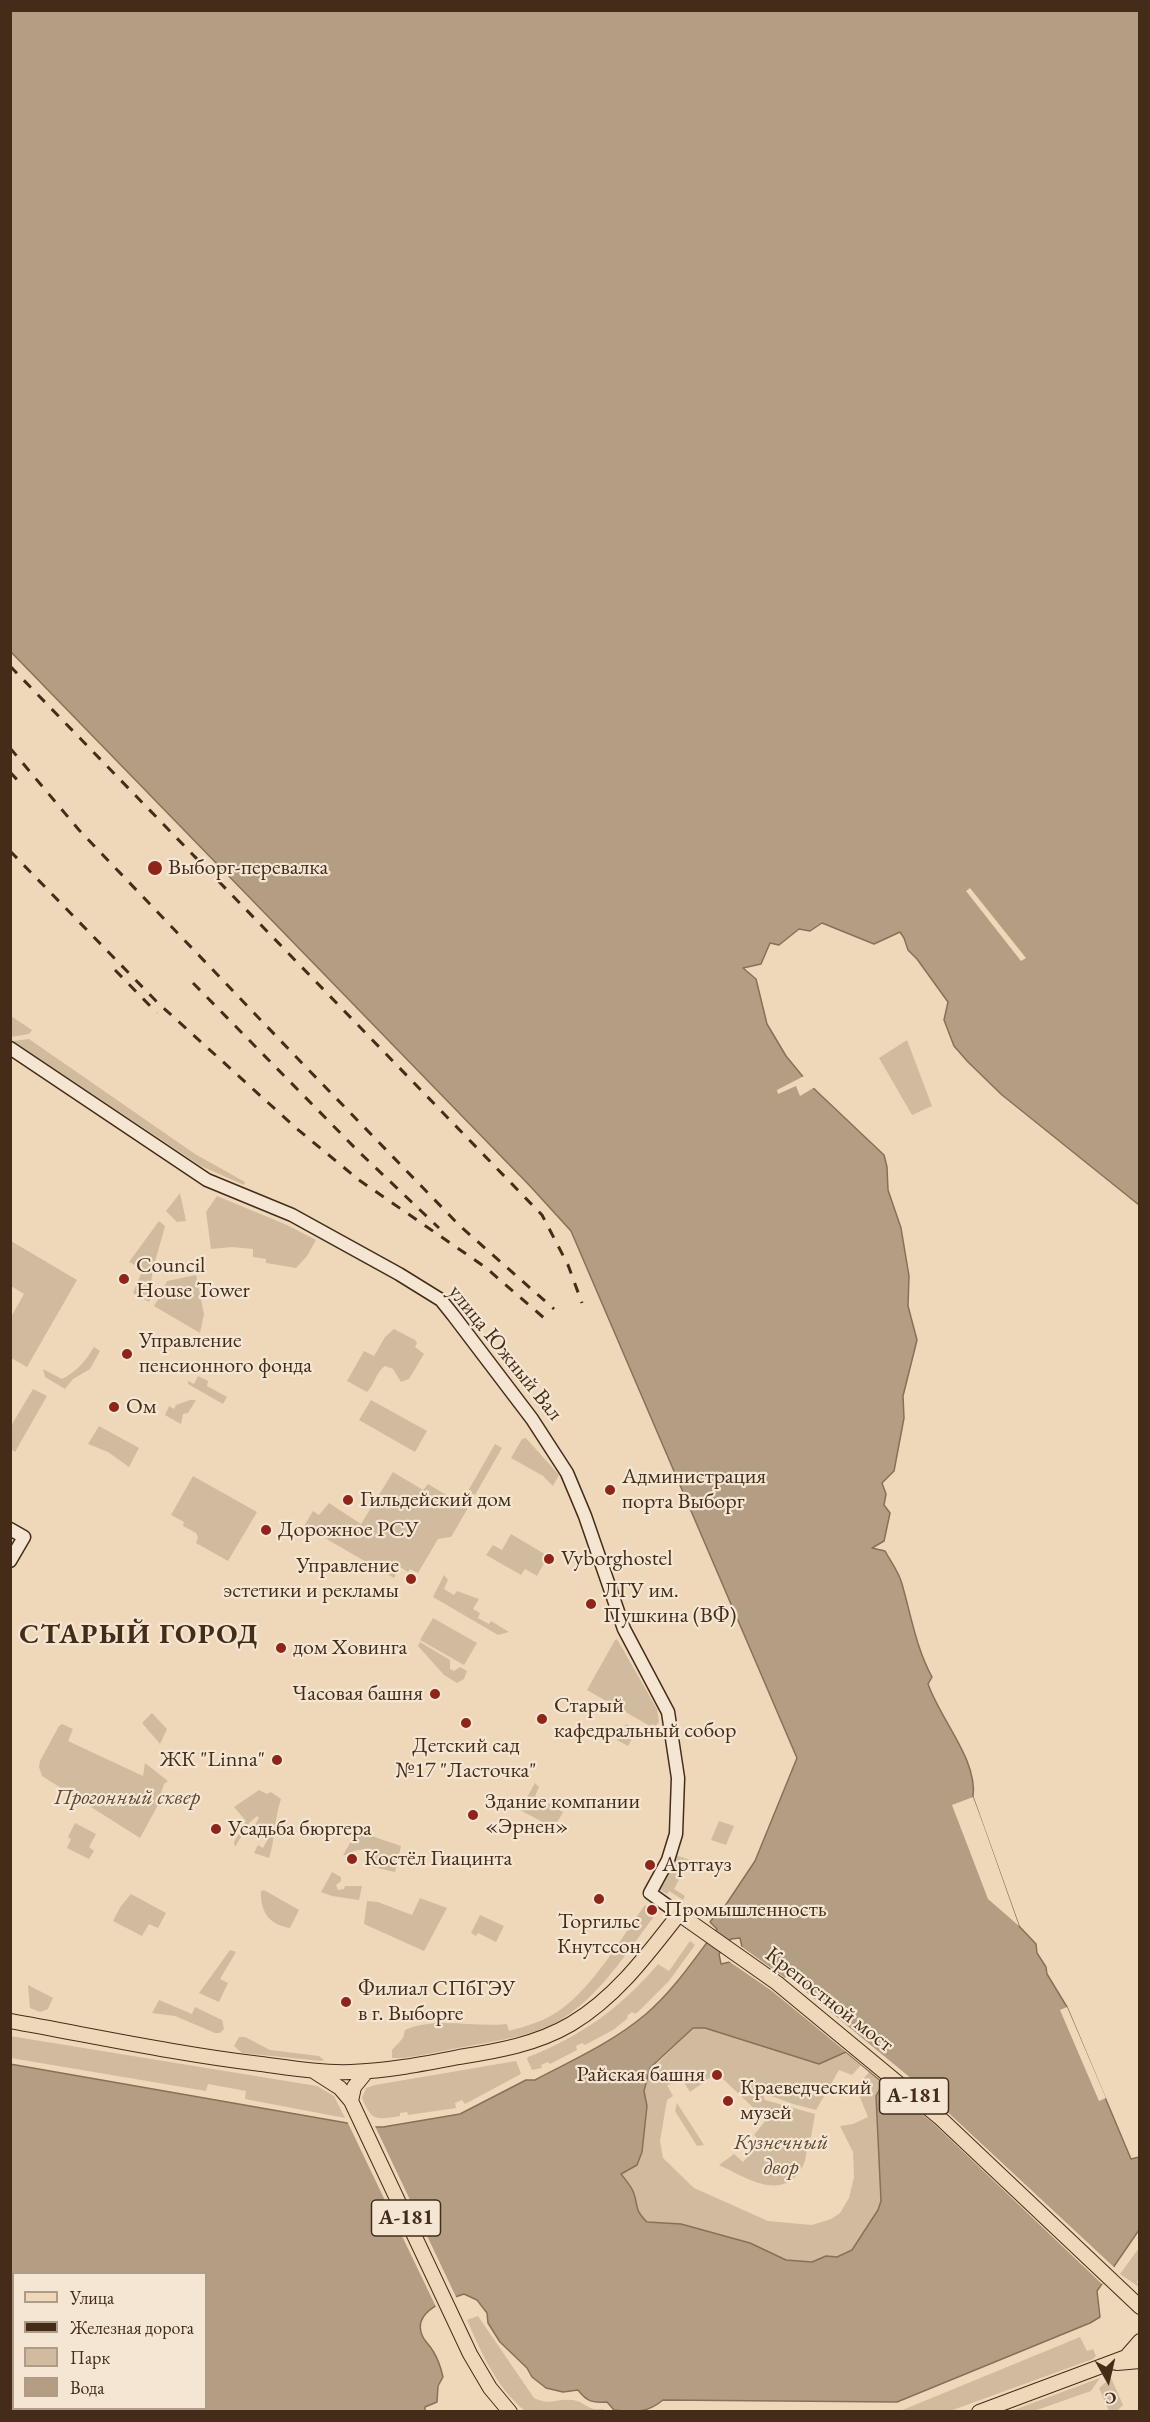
<!DOCTYPE html>
<html>
<head>
<meta charset="utf-8">
<style>
	body { margin:0 }
	#map { position:relative; width:1150px; height:2422px; overflow:hidden; background:#eed8b9; font-family:"EB Garamond",serif }
	canvas { display:block }
	.frame { position:absolute; inset:0; border:12px solid #442c19; pointer-events:none }
	.legend { position:absolute; left:12px; top:2272px; width:195px; height:138px; box-sizing:border-box; background:#f4e6d2; border:2px solid #ae9c88; margin:0; padding:8px 10px; list-style:none; font-size:18px; color:#442c19 }
	.legend li { display:flex; align-items:center; gap:12px; height:30px }
	.legend b { width:30px; border:2px solid #ae9c88 }
	.north { position:absolute; left:1078px; top:2350px; width:60px; height:60px; -webkit-text-stroke:4px #f4e6d2; paint-order:stroke; rotate:172deg; font-size:16px; font-weight:700; line-height:24px; text-align:center; color:#442c19 }
	.north::after { content:''; display:block; margin:auto; width:21px; height:27px; background:#442c19; clip-path:polygon(50% 0,100% 100%,50% 72%,0 100%) }
</style>
</head>
<body>
<div id="map">
<canvas width="1150" height="2422"></canvas>
<div class="frame"></div>
<ul class="legend">
<li><b style="height:8px;background:#eed8b9"></b>Улица</li>
<li><b style="height:8px;background:#442c19"></b>Железная дорога</li>
<li><b style="height:16px;background:#d1bb9e"></b>Парк</li>
<li><b style="height:16px;background:#b49e83"></b>Вода</li>
</ul>
<div class="north">С</div>
</div>
<script>
const g = document.querySelector('canvas').getContext('2d');
g.lineJoin = 'round';
function fillPath(path, color) { g.fillStyle = color; g.fill(path, 'evenodd'); }
function strokePath(path, color, width, dash) { g.strokeStyle = color; g.lineWidth = width; g.lineCap = dash ? 'butt' : 'round'; g.setLineDash(dash || []); g.stroke(path); }
function drawText(font, color, halo, rows, align = 'center') {
  g.font = font + ' "EB Garamond",serif'; g.lineWidth = 4.5; g.setLineDash([]); g.textBaseline = 'middle'; g.strokeStyle = halo; g.fillStyle = color; for (const [text, x, y, turn = 0] of rows) {
    g.save(); g.translate(x, y); g.rotate((+turn || 0) * Math.PI / 180); g.textAlign = isNaN(turn) ? turn : align; if (halo) g.strokeText(text, 0, 0); g.fillText(text, 0, 0); g.restore();
  }
}
fillPath(new Path2D(`
	M11,1016L32,1030L29,1034L11,1037Z
	M29,1039L195,1154L245,1182L244,1185L201,1166L13,1041Z
	M907,1040L932,1106L912,1115L879,1058Z
	M180,1193L186,1221L177,1222L166,1211Z
	M217,1196L287,1225L316,1240L307,1256L296,1268L266,1263V1259L253,1257V1249L232,1247L211,1249L206,1212Z
	M159,1221L165,1226C161,1243 155,1258 152,1276C150,1288 157,1289 149,1302L133,1293L143,1269L129,1262Z
	M11,1241L77,1280L27,1367L11,1358V1317L24,1294L11,1286Z
	M196,1275L204,1314L200,1333L154,1306L159,1298L163,1295V1290L167,1281Z
	M394,1329L415,1340L417,1343L415,1347L424,1354L409,1379L401,1382L393,1369L385,1366C376,1372 375,1384 367,1392L347,1381L364,1351L374,1356L385,1337Z
	M94,1347L100,1351L90,1369L73,1379L65,1389L45,1377L43,1369L62,1379C77,1371 85,1362 94,1347Z
	M198,1376L208,1381L207,1386L227,1397L223,1404L188,1384V1381L194,1384Z
	M33,1389L47,1396L15,1452L11,1449V1426Z
	M190,1400H196L188,1413L183,1414L181,1424L165,1415L169,1406L174,1409L176,1405Z
	M371,1400L427,1431L415,1452L359,1420Z
	M99,1426L139,1448L129,1467L108,1452L88,1444Z
	M526,1438L559,1475L553,1486L543,1476L511,1458L522,1439Z
	M495,1444L502,1448L475,1495L468,1491Z
	M393,1472L423,1490L428,1484L468,1508L451,1537L438,1539L418,1573L410,1569L408,1572L400,1567L394,1578L304,1526L313,1511L319,1515L329,1503L361,1524Z
	M193,1476L257,1512L228,1561L196,1543L198,1537L196,1533L183,1526L184,1522L171,1515Z
	M511,1534L548,1556L537,1576L525,1569L521,1575L486,1555L493,1545L502,1550Z
	M444,1575L448,1580L444,1589L454,1595L457,1591L479,1599L473,1609L480,1613L478,1618L489,1624L491,1621L509,1632L498,1635L433,1597Z
	M433,1618L477,1643L464,1665L420,1640Z
	M617,1639L657,1709L659,1722L656,1726L652,1724L650,1726L587,1690L615,1640Z
	M420,1642L450,1660V1669L454,1671L460,1667L467,1671L464,1679L457,1683L444,1675L418,1646Z
	M152,1713L167,1729L160,1744L142,1723Z
	M62,1724L73,1729L68,1741L143,1776L145,1763L168,1781L164,1784L161,1793L164,1794L140,1838L42,1776L39,1767L40,1761L59,1726Z
	M626,1724L637,1730L628,1746L617,1740Z
	M535,1783L539,1787L535,1796L563,1812L554,1828L520,1810Z
	M259,1790L267,1794L271,1792L281,1799C274,1820 275,1841 269,1858L254,1853L258,1845L263,1848L269,1837L253,1828L259,1818L257,1816L249,1823L235,1847L234,1842L246,1821L234,1807Z
	M719,1821L734,1826L726,1845L711,1840Z
	M75,1823L96,1834L89,1847L94,1851L89,1859L67,1848L71,1839L68,1837Z
	M357,1831L401,1846L395,1872L364,1865L365,1849L353,1851V1855H343Z
	M675,1855L690,1860L674,1889L685,1896L683,1900L669,1891L667,1894L657,1888Z
	M332,1872L341,1877V1881L336,1885L338,1890L344,1889L345,1886H362L359,1900L332,1896L321,1892Z
	M264,1890L299,1910L290,1928C269,1925 260,1911 261,1891Z
	M131,1894L166,1913L158,1928L149,1924L142,1936L113,1921L121,1906Z
	M420,1898L447,1908L424,1951L364,1924L367,1901L378,1902L412,1915Z
	M645,1905L655,1911L653,1914L655,1915C627,1952 598,1999 557,2022C529,2037 494,2041 464,2047C443,2050 413,2059 392,2058V2050L403,2038L405,2030C437,2016 473,2028 507,2024L509,2031C527,2026 545,2021 560,2010C594,1986 621,1938 645,1905Z
	M480,1915L504,1926L496,1942L478,1933L476,1936L471,1933Z
	M690,1941L695,1945L669,1981L639,2011L635,2014L632,2012L627,2016L628,2018L613,2030L585,2045L582,2043L576,2046L577,2050L550,2064L548,2062L541,2065L542,2068L532,2070L527,2059L528,2057C580,2037 622,2007 658,1964L669,1971Z
	M230,1950L236,1952L220,1979L228,1983L219,2002L199,1993Z
	M28,1985L53,1998L48,2009L40,2012L30,2008Z
	M159,2000L192,2014L195,2007L222,2020L224,2029L220,2033H215L175,2016L152,2013Z
	M693,2028H705L842,2055L846,2052L861,2065L852,2075L839,2070L816,2110L793,2104L766,2094L763,2095L765,2100L815,2114L811,2137L805,2141C808,2152 806,2163 799,2172C779,2201 743,2176 719,2165L734,2154L743,2162L761,2142L754,2135L766,2120L722,2078L721,2072L717,2069L713,2071L711,2077L690,2092L683,2081L667,2085L673,2096L667,2100L660,2141L663,2158L694,2188L768,2221L812,2225L831,2219L840,2213L849,2198L854,2177L853,2152L840,2126L853,2124L868,2117L857,2090L853,2091L869,2072L883,2083L877,2109L881,2201L878,2210L852,2250L837,2257L826,2256L812,2262L786,2260L750,2243L681,2224L647,2222C631,2207 639,2206 633,2191C630,2185 624,2179 621,2174L637,2165L642,2152L647,2106L644,2091L650,2068L657,2064Z
	M10,2036L317,2086L334,2096L345,2118L245,2099L246,2091L208,2084L206,2091L11,2058Z
	M239,2037H245L270,2050L319,2056L324,2060L321,2061L242,2053L234,2046Z
	M516,2061L521,2073L519,2075L465,2104L462,2100L455,2103L456,2108L408,2115L407,2112L400,2113V2116C375,2120 372,2121 362,2098L366,2088L375,2085Z
	M677,2103L704,2145L697,2146L675,2111Z
	M1139,2248V2278L1137,2282L1139,2287L1120,2274Z
	M478,2316L534,2398C550,2406 556,2398 572,2400C585,2401 586,2411 603,2409L606,2411H525C496,2387 482,2354 467,2320Z
	M1080,2337L1087,2351L1093,2349L1096,2356L1093,2359L950,2411H900Z
	M1100,2378L1091,2391L1034,2411H1011Z
	M1111,2378L1123,2405L1117,2411H1109L1099,2388Z`), '#d1bb9e');
const water = new Path2D(`
	M11,11H1139V1205L1002,1095L968,1062L954,1046L944,1020L948,1002L917,959L908,950L904,938L900,932L874,944L822,923L810,931L799,929L779,945L770,943L761,964L743,968L756,979L767,1024L786,1056L809,1084L884,1155L887,1167L888,1190L901,1228L909,1276L908,1306L917,1340L903,1396L904,1418L894,1471L882,1483L886,1494L884,1505L890,1513L884,1541L872,1548L885,1551C891,1562 899,1572 902,1584C911,1615 916,1648 932,1677L928,1684C940,1719 978,1760 973,1797L1019,1926L1036,1944L1037,1953L1046,1967L1047,1974L1067,2007L1131,2159L1139,2157V2230L1097,2291L1100,2317L1090,2323L897,2402L663,2400C646,2414 634,2412 614,2410L607,2402C593,2403 587,2402 578,2390L563,2392L546,2388L532,2377L527,2368L500,2342L488,2323L487,2313L477,2300L464,2294C448,2299 412,2311 422,2335C424,2341 430,2345 433,2351C438,2359 441,2368 443,2377L438,2386L437,2402L425,2407V2411H11L10,2064L370,2127H383L460,2114L526,2080H535C573,2060 613,2042 646,2014C674,1990 695,1958 717,1929L710,1922L713,1918L712,1915L714,1912L719,1915L755,1861L797,1758L571,1231L530,1186L11,652ZM740,1938L742,1947L730,1962L721,1964L719,1954L731,1939ZM693,2028H705L819,2064L846,2052L883,2083L876,2096L881,2201L878,2210L852,2250L837,2257L826,2256L812,2262L786,2260L750,2243L681,2224L647,2222C633,2208 639,2206 633,2191C630,2185 625,2179 621,2174L637,2165L642,2152L647,2106L644,2091L650,2068ZM14,2274H206V2408H14Z`);
fillPath(water, '#b49e83');
strokePath(water, '#877059', 1.5);
fillPath(new Path2D(`
	M970,888L1026,958L1021,961L966,891Z
	M804,1076L815,1087L800,1096L796,1086L778,1094L777,1090Z
	M973,1797L983,1824L1019,1926L988,1899L952,1805Z
	M738,1944L785,1978L787,1976L941,2103L940,2105L1116,2269L1109,2279L1102,2284L934,2124L772,1991L727,1960Z
	M1067,2007L1106,2098L1099,2101L1060,2010Z
	M346,2119L374,2124L457,2299L437,2309Z`), '#eed8b9');
const secondary = new Path2D(`
	M10,1048L207,1180L292,1215L399,1274L441,1300L453,1315L532,1419L567,1473L585,1516L624,1629L668,1712L678,1778L676,1834L668,1860L650,1893L679,1914
	M10,1529L24,1537L10,1561`);
const primary = new Path2D(`
	M10,2021C94,2036 177,2054 261,2064C291,2068 321,2073 351,2072C387,2071 423,2064 459,2057C498,2051 537,2044 571,2024C616,1997 647,1955 679,1914L777,1983L939,2117L1140,2307
	M315,2072L340,2088L351,2101L470,2354L490,2388L510,2412
	M351,2101L354,2087L367,2071
	M1117,2363L1140,2361
	M979,2412L1126,2357L1140,2341`);
strokePath(secondary, '#442c19', 15);
strokePath(primary, '#442c19', 16);
strokePath(secondary, '#f4e6d2', 12);
strokePath(primary, '#eed8b9', 14);
strokePath(new Path2D(`
	M10,666L542,1215L568,1265L582,1303
	M10,748L79,830L300,1061L460,1226L554,1309
	M10,772L21,784
	M10,851L158,1003L296,1128L359,1180L485,1267L544,1318
	M115,970L157,1013
	M193,983L359,1152L439,1228`), '#442c19', 3, [10, 10]);
for (const [x, y, r, color] of [
	[155,868,8,"#8f2418"],
	[124,1279,6,"#8f2418"],
	[127,1354,6,"#8f2418"],
	[114,1407,6,"#8f2418"],
	[610,1490,6,"#8f2418"],
	[348,1500,6,"#8f2418"],
	[266,1530,6,"#8f2418"],
	[549,1559,6,"#8f2418"],
	[411,1579,6,"#8f2418"],
	[591,1604,6,"#8f2418"],
	[281,1648,6,"#8f2418"],
	[435,1694,6,"#8f2418"],
	[542,1719,6,"#8f2418"],
	[466,1723,6,"#8f2418"],
	[277,1760,6,"#8f2418"],
	[473,1815,6,"#8f2418"],
	[216,1829,6,"#8f2418"],
	[352,1859,6,"#8f2418"],
	[650,1865,6,"#8f2418"],
	[599,1899,6,"#8f2418"],
	[652,1910,6,"#8f2418"],
	[346,2002,6,"#8f2418"],
	[717,2075,6,"#8f2418"],
	[728,2101,6,"#8f2418"]
]) { const dot = new Path2D(); dot.arc(x, y, r, 0, 2 * Math.PI); g.fillStyle = color; g.fill(dot); strokePath(dot, '#f4e6d2', 2); }
for (const [x, y, w] of [
	[914,2096,69],
	[406,2218,69]
]) { const box = new Path2D(); box.roundRect(x - w / 2, y - 18, w, 36, 4.5); g.fillStyle = '#f4e6d2'; g.fill(box); strokePath(box, '#442c19', 1.5); }
drawText('bold 21px', '#442c19', null, [
	["А-181",914,2096],
	["А-181",406,2218]
]);
drawText('22px', '#442c19', '#f4e6d2', [
	["Выборг-перевалка",168,868],
	["Council",136,1266],
	["House Tower",136,1291],
	["Управление",139,1341],
	["пенсионного фонда",139,1366],
	["Ом",126,1407],
	["Администрация",622,1477],
	["порта Выборг",622,1502],
	["Гильдейский дом",360,1500],
	["Дорожное РСУ",278,1530],
	["Vyborghostel",561,1559],
	["Управление",399,1566,"right"],
	["эстетики и рекламы",399,1591,"right"],
	["ЛГУ им.",603,1591],
	["Пушкина (ВФ)",603,1616],
	["дом Ховинга",293,1648],
	["Часовая башня",423,1694,"right"],
	["Старый",554,1706],
	["кафедральный собор",554,1731],
	["Детский сад",466,1746,"center"],
	["№17 \"Ласточка\"",466,1771,"center"],
	["ЖК \"Linna\"",265,1760,"right"],
	["Здание компании",485,1802],
	["«Эрнен»",485,1827],
	["Усадьба бюргера",228,1829],
	["Костёл Гиацинта",364,1859],
	["Артгауз",662,1865],
	["Промышленность",664,1910],
	["Торгильс",599,1922,"center"],
	["Кнутссон",599,1947,"center"],
	["Филиал СПбГЭУ",358,1989],
	["в г. Выборге",358,2014],
	["Райская башня",705,2075,"right"],
	["Краеведческий",740,2088],
	["музей",740,2113]
], 'left');
drawText('22px', '#442c19', '#f4e6d2', [
	["улица Южный Вал",505,1353,51],
	["Крепостной мост",829,2000,38]
]);
drawText('italic 22px', '#604934', '#f4e6d2', [
	["Прогонный сквер",127,1798],
	["Кузнечный",781,2143],
	["двор",781,2168]
]);
g.letterSpacing = '1.5px';
drawText('bold 28px', '#442c19', '#f4e6d2', [
	["СТАРЫЙ ГОРОД",139,1635]
]);
g.letterSpacing = '0px';
</script>
</body>
</html>
